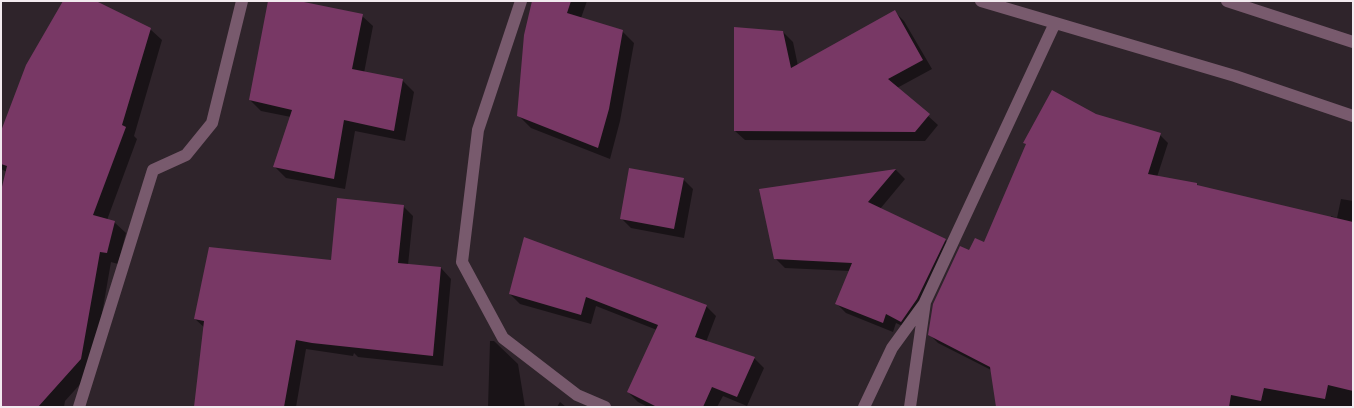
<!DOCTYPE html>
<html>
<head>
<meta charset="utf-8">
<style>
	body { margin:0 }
	#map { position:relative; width:1354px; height:408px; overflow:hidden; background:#2f242b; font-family:Commissioner,sans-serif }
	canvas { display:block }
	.frame { position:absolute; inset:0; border:2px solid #f2eaef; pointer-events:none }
</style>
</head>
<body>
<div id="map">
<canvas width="1354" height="408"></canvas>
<div class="frame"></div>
</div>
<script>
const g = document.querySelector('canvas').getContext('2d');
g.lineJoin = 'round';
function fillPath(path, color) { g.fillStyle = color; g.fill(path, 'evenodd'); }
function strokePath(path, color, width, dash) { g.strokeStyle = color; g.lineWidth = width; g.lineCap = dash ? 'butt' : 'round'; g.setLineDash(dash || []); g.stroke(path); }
fillPath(new Path2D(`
	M535,1H587L581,18L622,31L634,43L620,121L610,159L531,128L519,116Z
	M895,12L904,21L932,69L897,88L938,125L925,141L745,140L735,131L783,32L793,42L798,66Z
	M362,16L373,26L364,73L403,81L414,92L405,141L355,131L345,189L286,178L275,167L291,117L261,111L250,100Z
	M150,29L162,40L134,136L137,139L107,220L114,222L126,233L118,264L111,262L92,371L65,401L64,407H1L7,172L1,169V135Z
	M1095,115L1160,135L1168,143L1157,177L1197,184L1199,187L1331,218V216L1337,218L1341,199L1353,201V407H1011L1050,400L938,343L930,335L970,252L985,244Z
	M896,170L905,179L880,209L945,240L954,249L911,330L896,323L893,332L846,313L837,304L850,271L785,268L775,258L760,190Z
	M683,179L693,189L684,238L631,228L621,218Z
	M403,206L413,216L408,265L441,268L451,279L443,366L358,357L354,353L353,356L306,349L296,407H195L205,328L195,319L332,262Z
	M525,239L706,306L716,316L706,342L754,358L764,368L747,406L723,396L717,407H648L638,402L628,392L657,330L596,306L591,324L520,304L510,294Z
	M490,341H494L518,364L525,407H488Z
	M560,402L566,407H557Z`), '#0007');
fillPath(new Path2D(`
	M63,1H96L151,28L122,125L126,127L93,215L115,221L107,253L100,252L81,359L38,407H1V191L7,166L1,164V131L26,65Z
	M268,1H299L363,14L352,69L403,79L394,131L344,120L334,179L273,167L292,110L249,100Z
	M532,1H571L567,13L623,30L609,109L598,148L517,116L524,35Z
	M895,10L923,60L888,79L930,114L915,132L734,131V27L783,31L791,68Z
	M1052,90L1096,114L1161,133L1148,174L1197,183V185L1353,222V391L1328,385L1325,399L1264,388L1261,401L1231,395L1229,407H996L990,367L928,335L933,304L960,246L969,250L975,238L984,242L1026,144L1023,143Z
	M629,168L684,178L674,229L620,219Z
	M896,169L868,202L946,239L917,299L901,322L886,314L883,323L835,304L852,263L774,259L759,189Z
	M337,198L404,205L398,263L441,267L433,356L312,343L296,340L284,407H194L204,321L194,319L209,247L331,260Z
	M524,237L707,305L695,337L755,357L737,397L712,387L703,407H657L627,392L658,325L586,297L581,315L509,294Z`), '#783865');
strokePath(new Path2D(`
	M521,1L478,130L462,262L503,338L577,395L605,407
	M981,1L1235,76L1353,116
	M1227,1L1353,42
	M79,407L153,170L186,155L212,123L242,1
	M864,407L892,348L924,304
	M910,407L925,302L1055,23`), '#785a6d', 12);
</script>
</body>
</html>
